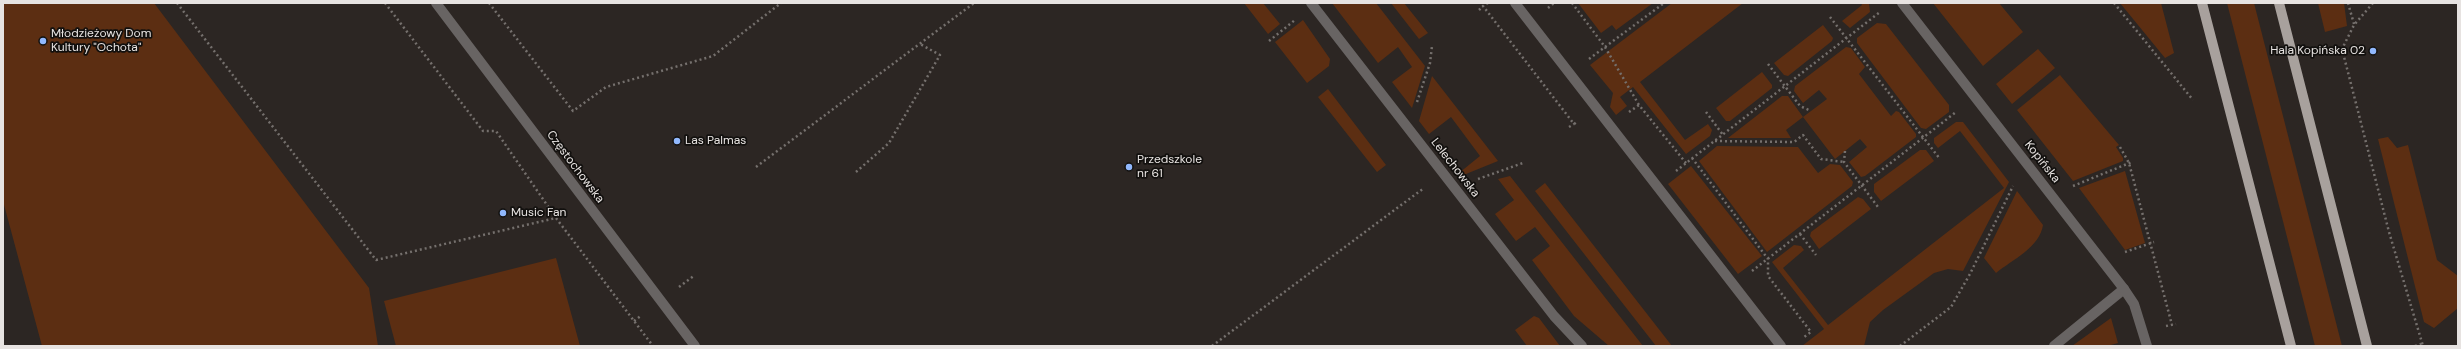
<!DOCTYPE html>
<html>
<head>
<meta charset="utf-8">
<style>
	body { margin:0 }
	#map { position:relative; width:2461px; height:349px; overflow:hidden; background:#2c2623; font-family:"DM Sans",sans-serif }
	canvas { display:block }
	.frame { position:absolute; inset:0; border:4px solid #e7e3e1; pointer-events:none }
</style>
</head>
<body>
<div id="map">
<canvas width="2461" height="349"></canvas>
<div class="frame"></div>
</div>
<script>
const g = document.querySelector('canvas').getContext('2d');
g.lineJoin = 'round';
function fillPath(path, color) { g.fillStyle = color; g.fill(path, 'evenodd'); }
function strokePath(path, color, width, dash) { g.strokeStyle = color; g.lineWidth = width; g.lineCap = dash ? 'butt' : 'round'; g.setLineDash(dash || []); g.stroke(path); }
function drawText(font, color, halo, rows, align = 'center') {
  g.font = font + ' "DM Sans",sans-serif'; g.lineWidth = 3.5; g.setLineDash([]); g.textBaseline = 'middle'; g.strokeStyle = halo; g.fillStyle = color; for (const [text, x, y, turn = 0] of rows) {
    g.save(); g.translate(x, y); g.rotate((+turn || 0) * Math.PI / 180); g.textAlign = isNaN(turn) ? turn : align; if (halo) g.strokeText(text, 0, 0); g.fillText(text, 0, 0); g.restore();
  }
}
fillPath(new Path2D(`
	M3,3H154L369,288L378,346H42L3,201Z
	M1244,3H1263L1280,24L1268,34Z
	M1332,3H1376L1425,66L1412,108L1392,82L1412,67L1398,47L1378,63Z
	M1391,3H1404L1428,33L1419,39Z
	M1578,3H1653L1616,30L1612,25L1601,33Z
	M1672,3H1743L1640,82L1685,140L1708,124L1712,130L1710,136L1686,154L1633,87L1620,97L1627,106L1616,115L1610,107L1613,93L1590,65Z
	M1861,3H1869L1870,12L1850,28L1842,21L1862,5Z
	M1933,3H1999L2023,32L1983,66Z
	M2120,3H2161L2174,53L2165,58Z
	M2227,3H2254L2342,346H2315Z
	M2318,3H2344L2347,26L2325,32Z
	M1303,20L1330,59L1329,66L1307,83L1275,42Z
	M1877,23L1886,24L1949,105V112L1926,129L1921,128L1857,43V38Z
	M1823,25L1833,38L1832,41L1788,76L1784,75L1774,63Z
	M1846,47L1851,48L1865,67L1859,74L1891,116L1896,111L1899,112L1916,134V137L1865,176L1861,177L1849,162L1867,147L1860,139L1835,159L1803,117L1786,130L1791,138H1728L1782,96H1788L1803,117L1827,99L1819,90L1803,103L1794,91L1795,86Z
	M2038,49L2055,68L2012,104L1996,84Z
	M1762,72L1772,85V88L1730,121H1726L1716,108Z
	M2060,75L2119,145L2116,147L2123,158V161L2073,181L2017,110Z
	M1432,76L1498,161L1461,176L1459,173L1480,156L1451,117L1429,134L1419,121Z
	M1328,89L1386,165L1377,172L1318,97Z
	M1956,122H1963L2009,182L1963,271L1948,269L1934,273L1883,310L1870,322L1864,346H1802L1824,329L1772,262L1794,245L1801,246L1804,250L1783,268L1828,325L2004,188L1960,131L1938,148L1934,143V138Z
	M2388,137L2397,148L2408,145L2437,260L2458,276V308L2434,328L2424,322L2378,139Z
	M1717,146L1798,147L1818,173L1830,164L1840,165L1853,182L1852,186L1767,252L1699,161Z
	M1920,150H1926L1934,161L1881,201L1874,192V184Z
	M1691,166L1762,256L1738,274L1668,184Z
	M2125,171L2145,243L2125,250L2079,188Z
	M1510,176L1643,346H1609L1574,316L1532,260L1550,246L1535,227L1516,241L1495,214L1514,200L1498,179Z
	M1545,183L1672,346H1656L1535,191Z
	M2017,191L2043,225C2040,247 2012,260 1996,273L1984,258Z
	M1858,197L1863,199L1871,209L1819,249L1810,236L1811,232Z
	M556,258L580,346H396L384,301Z
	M1534,316L1539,318L1560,346H1527L1515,330Z
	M2111,318L2118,343L2107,346H2072Z`), '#5c2e12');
strokePath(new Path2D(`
	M177,3L376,260L556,218
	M385,3L483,131H496L556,218L653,346
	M489,3L573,111L606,87L713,56L781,3
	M1488,3L1483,6L1574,124L1578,121
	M1572,3L1605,47L1639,105
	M2114,3L2193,100
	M2348,3L2354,24
	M2373,3L2354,25L2342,49L2389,232L2423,346
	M1548,8L1554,3
	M1479,10L1483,6
	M1830,17L1940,159
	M1269,41L1295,20
	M1589,59L1664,3
	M1768,64L1800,106L1811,111
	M1417,102L1430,63L1432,46
	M1629,112L1639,105L1686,163
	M1706,112L1723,135
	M1569,127L1574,124
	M1715,141L1794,142L1803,135L1821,159L1844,162
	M2120,147L2129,163L2172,325
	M1845,151L1844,162L1878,207
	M1692,158L1768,259V276L1811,332L1804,337
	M756,167L974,3
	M1676,171L1880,12
	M856,172L889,143L940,55L920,44
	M1478,179L1523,163
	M2073,186L2132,162
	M1800,234L1816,255
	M2125,252L2154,242
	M1752,271L1956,112
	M679,287L695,275
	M634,321L642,315
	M2166,326L2176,324
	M1212,346L1424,188
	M1900,346L1951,307L1970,274L2013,186
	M2415,346L2421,344`), '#75706d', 2.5, [2, 3]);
strokePath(new Path2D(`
	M1515,3L1781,346
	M2054,346L2124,289`), '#686463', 10);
strokePath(new Path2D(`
	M436,3L695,346
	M1311,3L1554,316L1582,346
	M1902,3L2124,289L2134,304L2147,346`), '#686463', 10);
strokePath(new Path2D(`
	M2202,3L2291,346
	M2279,3L2367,346`), '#a8a19d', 10);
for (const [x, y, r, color] of [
	[43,41,4,"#91b8fd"],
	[2373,51,4,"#91b8fd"],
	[677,141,4,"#91b8fd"],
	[1129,167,4,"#91b8fd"],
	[503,213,4,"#91b8fd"]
]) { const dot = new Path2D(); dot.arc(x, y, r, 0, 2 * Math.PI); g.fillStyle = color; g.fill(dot); strokePath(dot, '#12100e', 1.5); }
drawText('12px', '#e7e3e1', '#12100e', [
	["Młodzieżowy Dom",51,34],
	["Kultury \"Ochota\"",51,48],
	["Hala Kopińska 02",2365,51,"right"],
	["Las Palmas",685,141],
	["Przedszkole",1137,160],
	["nr 61",1137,174],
	["Music Fan",511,213]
], 'left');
drawText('12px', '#e7e3e1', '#12100e', [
	["Kopińska",2042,162,52],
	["Częstochowska",575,167,53],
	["Lelechowska",1455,168,52]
]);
</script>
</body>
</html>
